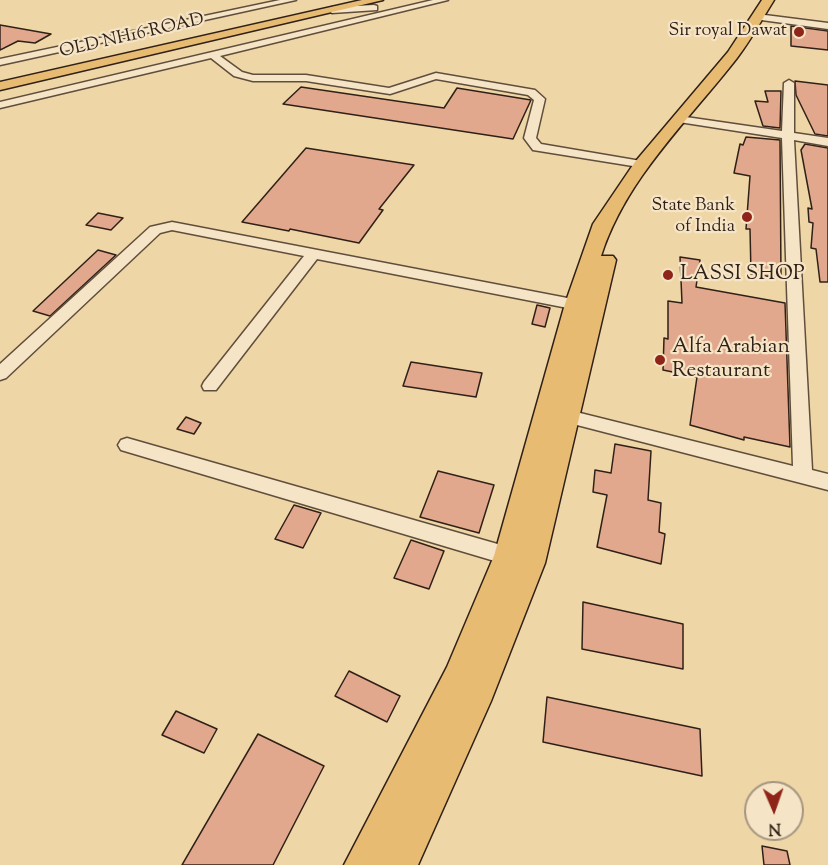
<!DOCTYPE html>
<html>
<head>
<meta charset="utf-8">
<style>
	body { margin:0 }
	#map { position:relative; width:828px; height:865px; overflow:hidden; background:#efd6a6; font-family:"Sorts Mill Goudy",serif }
	canvas { display:block }
	.north { position:absolute; left:744px; top:781px; width:60px; height:60px; box-sizing:border-box; background:#f5e4c5; border:2px solid #a69680; border-radius:50%; rotate:178deg; font-size:16px; font-weight:700; line-height:24px; text-align:center; color:#302118 }
	.north::after { content:''; display:block; margin:auto; width:21px; height:27px; background:#8f2418; clip-path:polygon(50% 0,100% 100%,50% 72%,0 100%) }
</style>
</head>
<body>
<div id="map">
<canvas width="828" height="865"></canvas>
<div class="north">N</div>
</div>
<script>
const g = document.querySelector('canvas').getContext('2d');
g.lineJoin = 'round';
function fillPath(path, color) { g.fillStyle = color; g.fill(path, 'evenodd'); }
function strokePath(path, color, width, dash) { g.strokeStyle = color; g.lineWidth = width; g.lineCap = dash ? 'butt' : 'round'; g.setLineDash(dash || []); g.stroke(path); }
function drawText(font, color, halo, rows, align = 'center') {
  g.font = font + ' "Sorts Mill Goudy",serif'; g.lineWidth = 4.5; g.setLineDash([]); g.textBaseline = 'middle'; g.strokeStyle = halo; g.fillStyle = color; for (const [text, x, y, turn = 0] of rows) {
    g.save(); g.translate(x, y); g.rotate((+turn || 0) * Math.PI / 180); g.textAlign = isNaN(turn) ? turn : align; if (halo) g.strokeText(text, 0, 0); g.fillText(text, 0, 0); g.restore();
  }
}
const building = new Path2D(`
	M0,25L51,34L35,43L18,41L0,50Z
	M791,26L828,31V50L791,46Z
	M795,81L828,85V136L815,134L796,95Z
	M301,87L444,108L457,88L531,100L513,139L283,104Z
	M765,91H781L780,128L763,126L755,101L768,102Z
	M746,137L780,140L781,278L751,274L750,229H746L750,176L734,173L740,144L743,145Z
	M805,144L828,148V282H820L816,249L811,248L813,223L809,222L808,208L812,209L801,150Z
	M306,148L414,165L379,209L383,210L359,243L290,229L289,231L242,222Z
	M98,213L123,218L111,230L86,225Z
	M98,250L116,255L50,316L33,311Z
	M680,257L700,260L696,287L785,303L790,447L744,437V440L690,425L697,377L663,370L664,338L668,339V301L682,303Z
	M537,305L550,308L545,327L532,324Z
	M411,362L482,373L476,397L403,386Z
	M186,417L201,423L194,434L177,429Z
	M615,444L651,451L648,500L661,503L659,532L665,534L661,564L597,547L607,495L593,492L595,470L611,473Z
	M438,471L494,485L479,533L420,517Z
	M294,505L321,513L303,548L275,539Z
	M411,540L444,551L429,589L394,578Z
	M583,602L683,624V669L582,649Z
	M349,671L400,696L387,722L335,696Z
	M547,697L700,729L702,776L543,742Z
	M176,711L217,729L204,753L162,735Z
	M258,734L324,766L273,865H182Z
	M762,846L787,851L790,865H764Z`);
fillPath(building, '#e2a88d');
strokePath(building, '#302118', 1.5);
const minor = new Path2D(`
	M280,0H296L0,65V59Z
	M433,0H448L220,56L242,72L253,75H306L389,88L436,73L535,90L545,99L536,138L541,144L641,161L645,162V168L533,150L524,138L534,100L528,95L436,79L390,94L306,81H253L234,76L211,58L0,108V102Z
	M374,5L377,6V10L332,13L328,10L332,7Z
	M757,14L828,23V29L754,19L752,17Z
	M789,80L794,83V133L828,138V146L794,140L812,470L828,474V490L550,418L547,413L550,408L556,407L793,466L782,138L679,122L673,119L679,116L782,131L784,83Z
	M172,222L588,302L596,307L588,312L317,259L216,390H204L202,386L204,382L304,256L172,230L160,233L6,378L0,380V364L150,227Z
	M127,438L508,547L515,550L518,556L515,562L508,565L121,450L118,445L121,440Z`);
const major = new Path2D(`
	M362,0H383L0,90V82Z
	M762,0H774C762,19 751,40 737,58C688,121 626,178 601,256H613L616,260L545,563L491,701L418,865H344L447,667L494,556L565,304L593,224L635,162L728,52Z`);
strokePath(minor, '#604e3c', 3);
strokePath(major, '#302118', 3);
fillPath(minor, '#f5e4c5');
fillPath(major, '#e8bb73');
for (const [x, y, r, color] of [
	[799,32,6,"#8f2418"],
	[747,217,6,"#8f2418"],
	[668,275,6,"#8f2418"],
	[660,360,6,"#8f2418"]
]) { const dot = new Path2D(); dot.arc(x, y, r, 0, 2 * Math.PI); g.fillStyle = color; g.fill(dot); strokePath(dot, '#f5e4c5', 2); }
drawText('18px', '#302118', '#f5e4c5', [
	["Sir royal Dawat",787,32],
	["State Bank",735,207],
	["of India",735,228]
], 'right');
drawText('18px', '#302118', '#f5e4c5', [
	["OLD NH16 ROAD",132,37,-13]
]);
drawText('21px', '#302118', '#f5e4c5', [
	["LASSI SHOP",680,275],
	["Alfa Arabian",672,348],
	["Restaurant",672,372]
], 'left');
</script>
</body>
</html>
